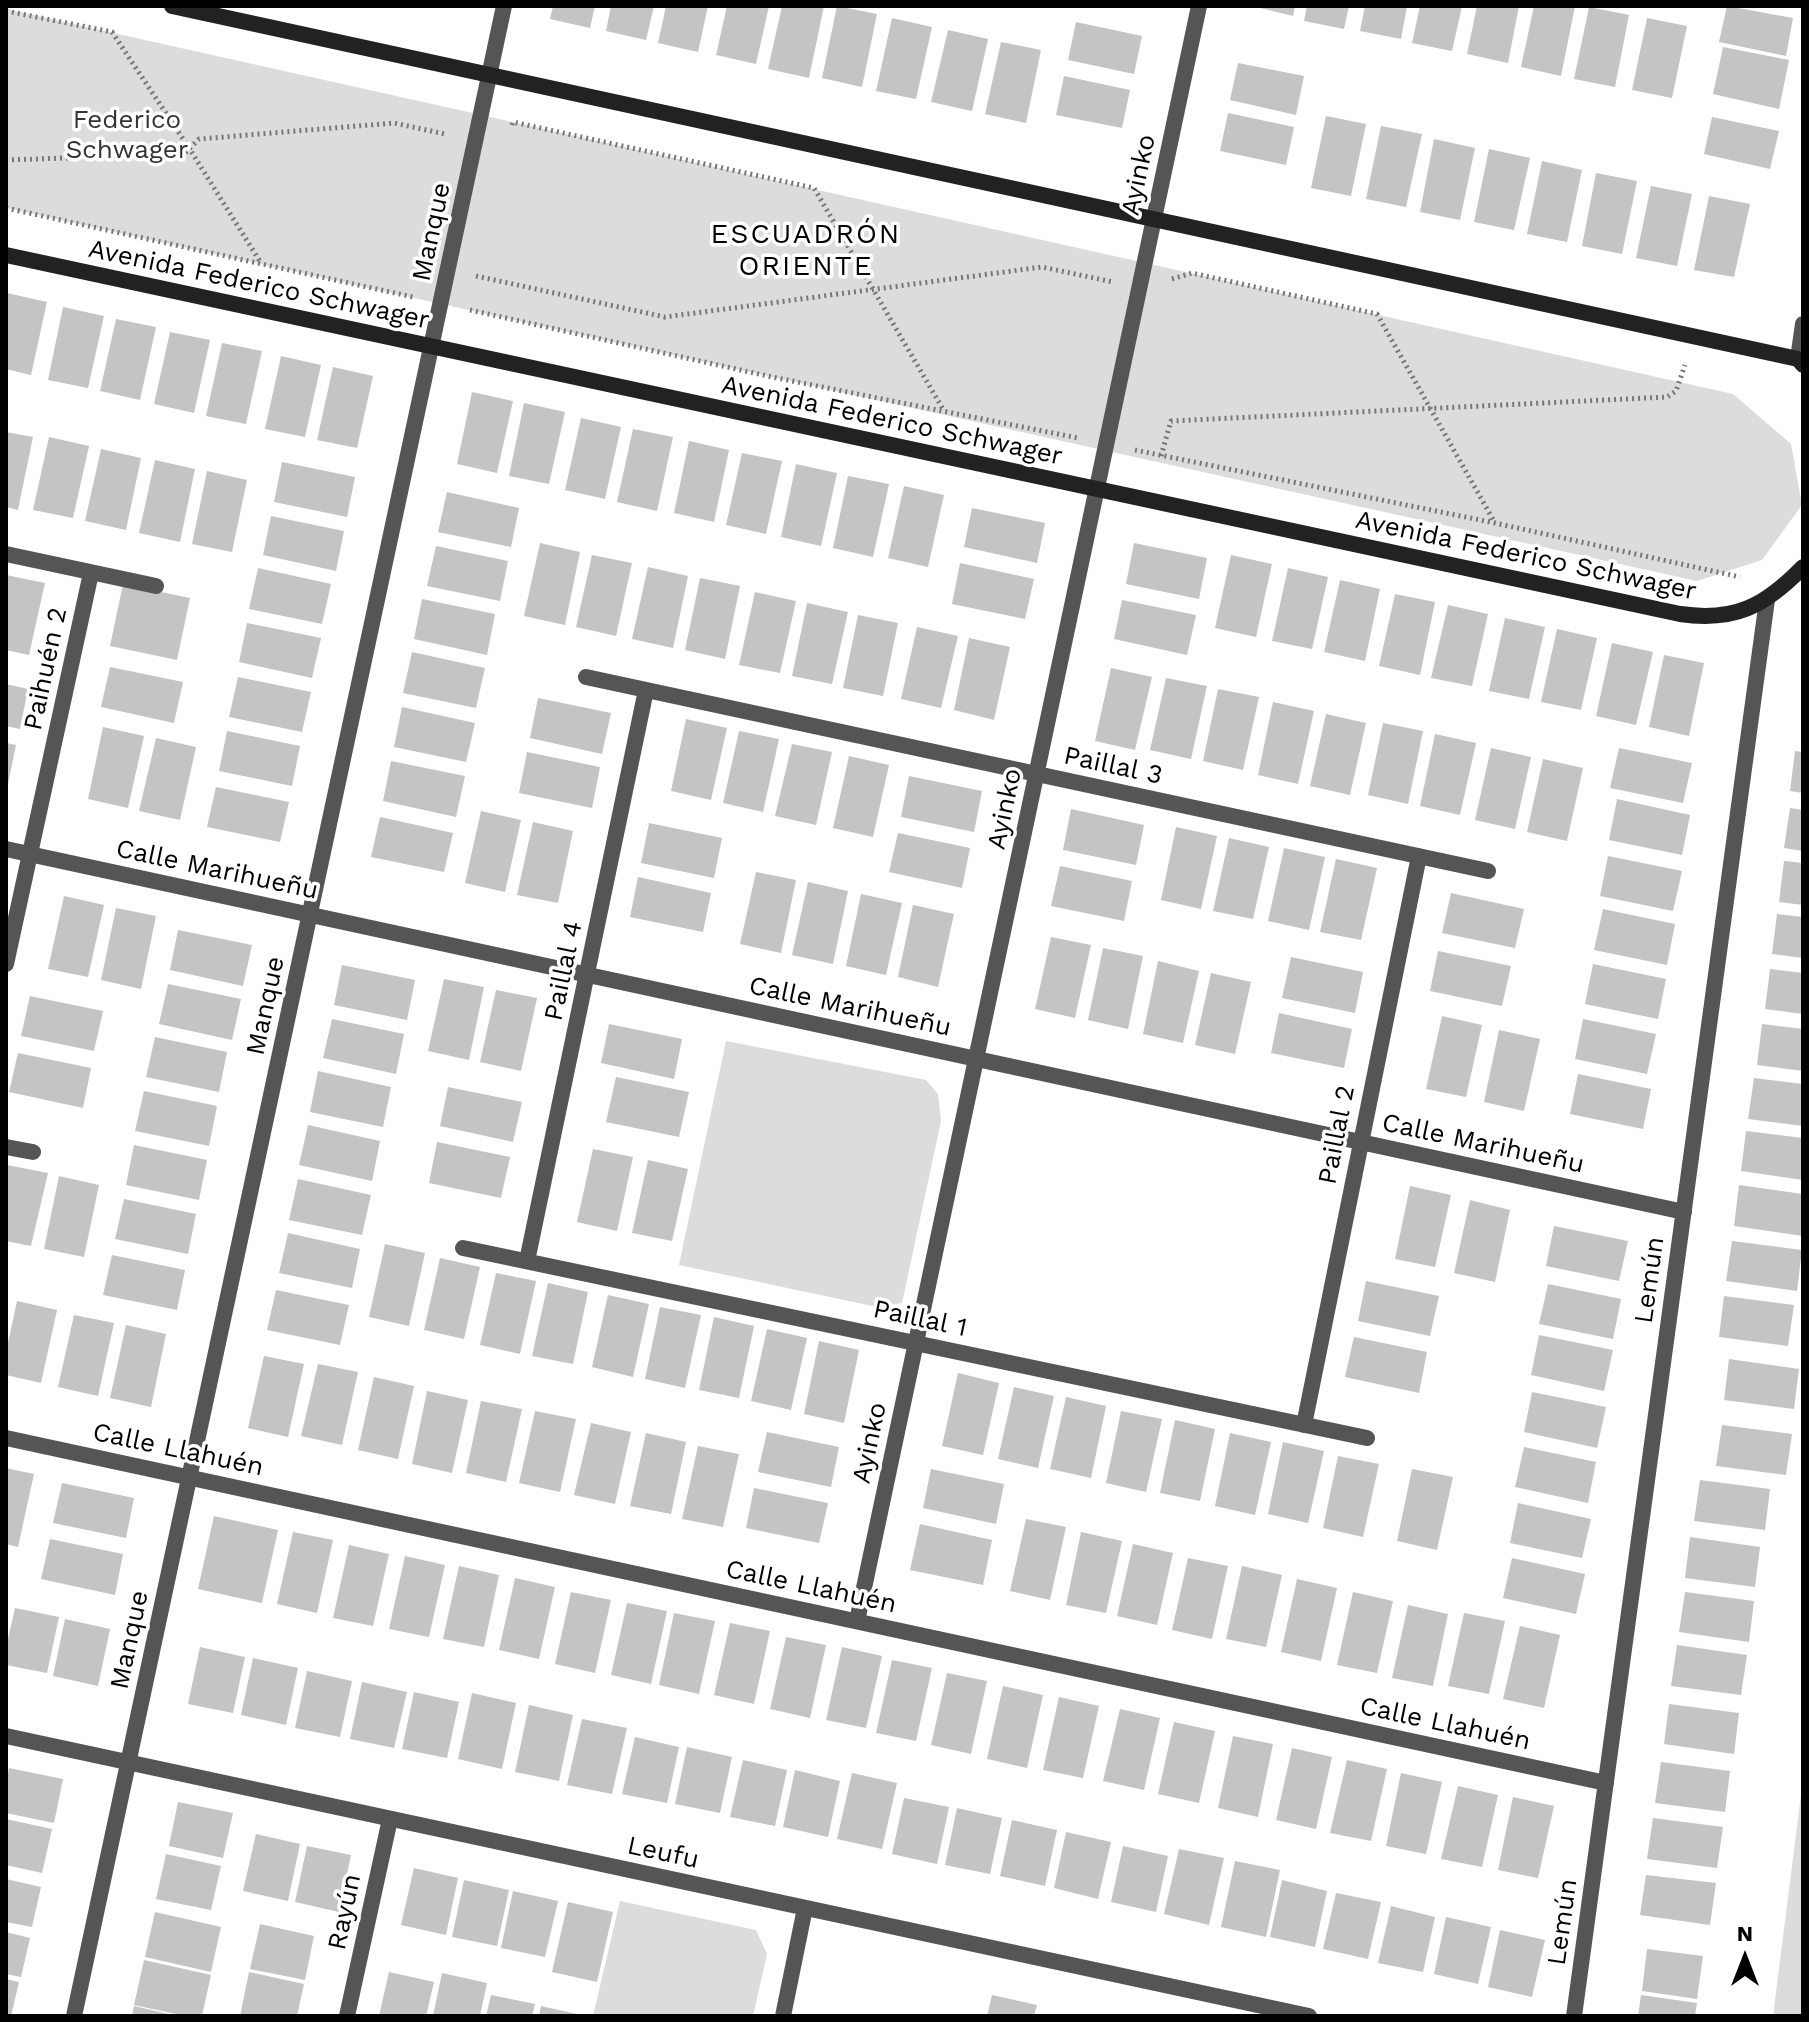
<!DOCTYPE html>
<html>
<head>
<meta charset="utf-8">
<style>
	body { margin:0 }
	#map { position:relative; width:1809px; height:2022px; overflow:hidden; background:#fff; font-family:"Work Sans",sans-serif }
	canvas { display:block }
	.frame { position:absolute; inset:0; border:8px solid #000; pointer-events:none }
	.north { position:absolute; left:1705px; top:1918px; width:80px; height:80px; -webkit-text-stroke:6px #fff; paint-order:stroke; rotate:0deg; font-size:22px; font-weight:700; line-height:32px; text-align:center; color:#000 }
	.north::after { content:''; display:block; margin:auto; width:28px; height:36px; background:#000; clip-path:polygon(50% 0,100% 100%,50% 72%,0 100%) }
</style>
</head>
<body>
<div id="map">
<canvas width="1809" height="2022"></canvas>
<div class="frame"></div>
<div class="north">N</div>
</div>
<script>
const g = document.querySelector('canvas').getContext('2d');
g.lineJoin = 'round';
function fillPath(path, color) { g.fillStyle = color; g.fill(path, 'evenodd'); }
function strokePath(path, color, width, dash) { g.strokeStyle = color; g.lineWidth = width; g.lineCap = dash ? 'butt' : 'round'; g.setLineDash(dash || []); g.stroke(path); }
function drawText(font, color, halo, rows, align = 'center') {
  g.font = font + ' "Work Sans",sans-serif'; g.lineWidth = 7; g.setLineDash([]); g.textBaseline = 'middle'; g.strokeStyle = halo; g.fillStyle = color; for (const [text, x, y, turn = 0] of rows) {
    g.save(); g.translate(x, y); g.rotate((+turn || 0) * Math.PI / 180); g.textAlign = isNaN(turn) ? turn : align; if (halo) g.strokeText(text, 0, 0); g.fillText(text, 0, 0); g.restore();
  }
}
fillPath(new Path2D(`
	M6,9L1733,394L1791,444L1802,505L1762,560L1697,581L6,208Z
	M726,1041L926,1080L938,1094L941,1121L902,1303L877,1307L679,1265Z
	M1803,1779V2016H1773Z
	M620,1901L756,1930L767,1954L753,2016H593Z`), '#dcdcdc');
fillPath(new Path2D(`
	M553,6H595L590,28L550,19Z
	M611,6H654L646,40L606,31Z
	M666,6H708L698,52L658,43Z
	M727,6H769L756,64L716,55Z
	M782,6H824L809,78L768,69Z
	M837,6L877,14L862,87L822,78Z
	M1252,6H1295L1293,16Z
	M1307,6H1349L1344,29L1304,21Z
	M1365,6H1407L1401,39L1360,31Z
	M1420,6H1462L1452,51L1412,43Z
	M1477,6H1519L1508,63L1467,54Z
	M1534,6H1575L1561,76L1521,67Z
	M1727,6L1793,18L1786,56L1719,42Z
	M1589,7L1629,15L1615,87L1574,79Z
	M892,18L932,27L916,99L876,91Z
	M1647,18L1687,26L1672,98L1632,90Z
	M1076,22L1142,36L1134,74L1068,60Z
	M948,30L988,39L972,111L931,102Z
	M1001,42L1041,50L1026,123L985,114Z
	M1723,47L1789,60L1779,109L1713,94Z
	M1238,63L1304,76L1296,115L1230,100Z
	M1064,76L1130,90L1122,128L1056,115Z
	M1228,113L1294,127L1286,165L1220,151Z
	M1326,116L1366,124L1351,196L1311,188Z
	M1712,117L1779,131L1770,169L1704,154Z
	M1381,126L1422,134L1406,207L1366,199Z
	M1434,139L1475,148L1460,220L1420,212Z
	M1489,149L1530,158L1514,230L1474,222Z
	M1542,161L1582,170L1567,242L1527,234Z
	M1596,173L1637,181L1622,254L1582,246Z
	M1651,186L1692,194L1677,266L1636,258Z
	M1709,196L1750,204L1734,277L1694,270Z
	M7,293L47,302L31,375L6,369Z
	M63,307L104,316L88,388L48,380Z
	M116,319L156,327L140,400L100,391Z
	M170,332L210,340L194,413L154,404Z
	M222,343L262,351L246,424L206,416Z
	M281,356L321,365L305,437L265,429Z
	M333,367L373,376L357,448L317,440Z
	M472,392L513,401L497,473L457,464Z
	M524,403L565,412L549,484L509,476Z
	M581,418L621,427L605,499L565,490Z
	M633,429L673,437L657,511L617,502Z
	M6,432L33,437L18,510L6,507Z
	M49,437L89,446L73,518L33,510Z
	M689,441L729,450L714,522L674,513Z
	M101,449L141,458L126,530L85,521Z
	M742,453L782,461L766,534L726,525Z
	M155,460L195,469L180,542L139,533Z
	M282,462L355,477L347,517L274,502Z
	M796,464L837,473L821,546L781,537Z
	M207,471L247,480L232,552L192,544Z
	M848,476L889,484L873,557L833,548Z
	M904,486L944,495L928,567L888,558Z
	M447,492L519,508L511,547L438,532Z
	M972,508L1045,523L1037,563L964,547Z
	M271,516L344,531L336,571L263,555Z
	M540,543L580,552L565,625L524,616Z
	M1134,543L1207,558L1199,599L1126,584Z
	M436,546L508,561L500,601L427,586Z
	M592,555L632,563L616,636L576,627Z
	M1231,555L1272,564L1256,637L1215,628Z
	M960,563L1034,579L1025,619L952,604Z
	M648,567L688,576L673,648L632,639Z
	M258,568L331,584L322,624L249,609Z
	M1288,568L1328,577L1312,649L1272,641Z
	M6,575L45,583L29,655L6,650Z
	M700,578L740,586L725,659L685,650Z
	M1340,580L1380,589L1365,661L1324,652Z
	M123,584L190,598L177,660L110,646Z
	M755,592L796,601L780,673L739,665Z
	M1395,594L1435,602L1420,675L1379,666Z
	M422,599L495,614L487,655L414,639Z
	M1122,600L1196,615L1187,655L1114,639Z
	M807,603L848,612L832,684L792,676Z
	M1448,605L1488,614L1472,686L1431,678Z
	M858,615L898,623L883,696L843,688Z
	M1505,618L1545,627L1529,699L1489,691Z
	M247,623L321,638L312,678L239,662Z
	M917,627L958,636L941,708L901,699Z
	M1557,629L1597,638L1581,710L1541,702Z
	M969,638L1010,647L994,720L954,710Z
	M1612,643L1653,652L1636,725L1596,716Z
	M412,652L485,668L476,708L403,693Z
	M1664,655L1704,663L1689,736L1649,727Z
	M110,667L183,682L174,723L101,707Z
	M1111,668L1152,677L1135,750L1095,741Z
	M238,677L311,692L302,732L229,717Z
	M1166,678L1207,686L1191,759L1150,750Z
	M6,684L28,689L20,729L6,726Z
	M1218,689L1259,697L1243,770L1203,761Z
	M538,698L611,713L602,754L530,738Z
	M1273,702L1314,711L1298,784L1258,775Z
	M402,707L475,723L466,762L394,747Z
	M1326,714L1366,723L1350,795L1310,786Z
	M686,719L727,728L711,800L671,791Z
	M1383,723L1423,731L1408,804L1368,795Z
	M103,727L144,736L128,808L88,799Z
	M227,731L300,746L292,786L219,771Z
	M739,731L779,739L763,812L723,803Z
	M1435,734L1476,743L1460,815L1420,806Z
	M156,738L196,747L180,820L139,811Z
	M6,743L16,745L7,789H6Z
	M792,744L832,752L816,825L775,816Z
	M1491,748L1531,757L1515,829L1475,820Z
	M1619,748L1692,763L1683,803L1610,788Z
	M1795,751L1803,752V793L1790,791Z
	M527,752L600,767L592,808L519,793Z
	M849,756L889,765L873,837L833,828Z
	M1543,759L1583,768L1567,841L1527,832Z
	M391,761L465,776L456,817L383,801Z
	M909,776L982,791L974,832L901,817Z
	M216,787L289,802L280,842L207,827Z
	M1617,799L1690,815L1682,855L1609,840Z
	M1790,808L1803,810V851L1784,848Z
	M1071,809L1144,825L1136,865L1063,850Z
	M481,811L521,820L505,892L465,883Z
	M380,817L453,833L444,872L371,857Z
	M533,822L573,831L558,903L517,895Z
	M649,823L722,838L714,878L641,863Z
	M1176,827L1217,836L1201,909L1161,900Z
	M898,833L970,848L962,888L889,872Z
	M1229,838L1269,847L1253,919L1213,911Z
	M1284,848L1325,857L1309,930L1268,921Z
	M1608,856L1682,871L1673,911L1600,896Z
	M1336,859L1377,868L1361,940L1320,932Z
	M1784,861L1803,863V905L1779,902Z
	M1060,866L1132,881L1124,921L1051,906Z
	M756,872L796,880L781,953L740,944Z
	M638,877L711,893L703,932L630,917Z
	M808,882L848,891L833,964L792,955Z
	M1451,893L1524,909L1515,948L1442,933Z
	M861,894L902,903L886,975L846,966Z
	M64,896L104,905L88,977L48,969Z
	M913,905L954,914L938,987L898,977Z
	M116,908L156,916L141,989L101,980Z
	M1603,909L1675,924L1667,965L1594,950Z
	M1777,914L1803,917V958L1772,954Z
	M178,930L252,945L243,986L170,970Z
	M1051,937L1091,945L1075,1018L1035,1009Z
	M1103,948L1143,956L1128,1029L1088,1020Z
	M1438,951L1511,966L1502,1006L1430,991Z
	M1291,957L1363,972L1355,1013L1282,998Z
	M1158,961L1199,971L1183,1043L1143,1034Z
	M1593,964L1666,979L1658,1019L1585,1004Z
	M342,965L415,980L407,1020L334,1005Z
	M1770,969L1803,973V1014L1765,1009Z
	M1211,973L1251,982L1235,1054L1195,1045Z
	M444,979L484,987L469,1060L428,1051Z
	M168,984L241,999L232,1040L159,1024Z
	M496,990L537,998L521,1071L480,1062Z
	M30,996L103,1011L94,1051L21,1036Z
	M1279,1013L1352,1029L1344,1068L1271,1053Z
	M1442,1016L1482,1025L1466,1097L1426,1089Z
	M332,1019L404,1034L396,1074L323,1058Z
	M1583,1019L1656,1034L1647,1074L1575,1059Z
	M609,1024L682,1039L674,1079L601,1063Z
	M1762,1024L1803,1029V1071L1757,1065Z
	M1499,1030L1540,1039L1524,1111L1484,1102Z
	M155,1037L227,1052L219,1092L146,1077Z
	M18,1053L91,1068L83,1108L9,1092Z
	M318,1071L391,1087L383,1127L310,1112Z
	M1578,1074L1651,1089L1643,1129L1570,1114Z
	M616,1077L689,1092L679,1137L606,1122Z
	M1754,1078L1803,1084V1126L1748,1119Z
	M448,1087L522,1102L513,1142L440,1126Z
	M144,1091L217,1106L209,1146L135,1131Z
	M308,1125L380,1141L372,1181L299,1165Z
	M1746,1131L1803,1138V1180L1741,1171Z
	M437,1142L510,1157L501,1198L429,1183Z
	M134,1145L207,1160L199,1200L126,1185Z
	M593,1149L633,1157L617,1231L577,1222Z
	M648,1160L688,1169L672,1241L632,1233Z
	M7,1165L48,1173L31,1246L6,1241Z
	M59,1176L99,1185L84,1257L44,1249Z
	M298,1179L371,1195L362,1235L289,1220Z
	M1739,1185L1803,1194V1236L1734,1226Z
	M1410,1186L1451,1195L1435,1267L1395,1259Z
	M124,1199L196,1214L188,1254L115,1239Z
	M1470,1200L1510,1210L1495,1282L1454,1273Z
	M1554,1226L1628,1241L1619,1281L1546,1266Z
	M288,1233L360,1249L352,1288L279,1273Z
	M1732,1241L1802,1250L1797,1291L1726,1281Z
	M385,1244L425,1253L409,1326L369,1317Z
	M112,1255L185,1270L177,1310L103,1295Z
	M440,1258L480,1267L464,1339L424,1330Z
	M496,1273L536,1281L520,1354L480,1345Z
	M1366,1281L1439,1296L1430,1336L1358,1321Z
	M548,1283L588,1292L573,1364L532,1356Z
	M1548,1284L1621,1299L1613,1339L1539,1324Z
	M276,1290L349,1305L340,1345L267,1330Z
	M608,1295L649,1304L633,1377L592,1367Z
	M1724,1296L1794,1305L1788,1346L1719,1337Z
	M17,1301L57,1310L41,1383L6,1375V1352Z
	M660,1307L701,1315L685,1388L645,1379Z
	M74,1315L114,1323L98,1396L58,1387Z
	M714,1317L754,1326L739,1398L699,1390Z
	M126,1325L166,1334L151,1407L110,1398Z
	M767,1329L807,1338L791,1410L751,1401Z
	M1539,1335L1613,1350L1604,1391L1531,1375Z
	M1354,1337L1427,1352L1419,1393L1345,1377Z
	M819,1341L859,1350L844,1423L804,1414Z
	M264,1356L304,1364L288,1437L248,1428Z
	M1729,1359L1799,1369L1794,1409L1724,1400Z
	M318,1364L358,1372L342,1445L301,1436Z
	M958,1373L999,1383L983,1455L942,1446Z
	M374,1377L414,1386L398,1459L358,1450Z
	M1014,1387L1054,1396L1038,1468L998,1459Z
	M427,1391L468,1400L452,1473L412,1464Z
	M1532,1392L1606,1407L1597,1448L1524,1432Z
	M1066,1397L1106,1406L1091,1478L1050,1469Z
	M481,1401L522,1409L506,1482L466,1473Z
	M535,1411L576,1419L560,1492L519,1483Z
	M1121,1411L1162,1419L1146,1492L1106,1483Z
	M1175,1420L1215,1429L1200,1501L1160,1493Z
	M591,1423L631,1432L615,1504L574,1495Z
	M1722,1425L1792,1434L1786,1475L1716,1466Z
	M767,1432L839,1447L831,1487L758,1472Z
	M646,1433L686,1442L671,1514L630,1506Z
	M1230,1433L1271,1442L1255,1515L1215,1506Z
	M1283,1442L1324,1451L1308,1523L1268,1514Z
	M698,1446L739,1454L723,1527L682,1519Z
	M1524,1447L1596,1462L1588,1503L1515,1487Z
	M1338,1456L1379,1464L1363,1537L1323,1528Z
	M6,1468L34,1474L18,1547L6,1544Z
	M931,1469L1004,1484L996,1524L923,1508Z
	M1412,1469L1453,1477L1437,1550L1397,1541Z
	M1700,1480L1770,1489L1765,1530L1694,1521Z
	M62,1483L134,1498L126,1538L53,1523Z
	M754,1488L828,1503L819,1543L746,1528Z
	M1518,1503L1591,1519L1582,1558L1510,1543Z
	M214,1516L278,1530L262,1603L198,1589Z
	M1026,1519L1066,1527L1050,1600L1010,1591Z
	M920,1524L992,1540L983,1585L910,1570Z
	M293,1532L333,1540L317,1613L277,1604Z
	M1081,1532L1122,1541L1106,1613L1066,1605Z
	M1690,1537L1760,1547L1755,1587L1685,1578Z
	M50,1539L123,1554L115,1595L41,1579Z
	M1133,1544L1173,1553L1157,1625L1117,1616Z
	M349,1545L389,1554L373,1626L333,1618Z
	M405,1556L445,1565L429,1637L389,1629Z
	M1188,1558L1228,1566L1212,1639L1172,1630Z
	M1512,1558L1585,1574L1576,1614L1503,1598Z
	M459,1566L499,1575L484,1647L443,1639Z
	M1242,1566L1282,1575L1266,1647L1226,1639Z
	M515,1578L555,1587L539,1659L499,1650Z
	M1297,1579L1337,1588L1321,1661L1281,1652Z
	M571,1592L611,1600L595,1673L555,1664Z
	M1353,1592L1393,1601L1377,1673L1337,1665Z
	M1685,1592L1754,1601L1749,1642L1679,1632Z
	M627,1603L667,1611L651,1684L611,1675Z
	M1408,1605L1448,1614L1433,1686L1392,1678Z
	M15,1608L59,1617L47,1673L6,1665V1648Z
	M674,1613L715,1621L699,1694L659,1685Z
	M1464,1613L1505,1621L1489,1694L1448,1686Z
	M65,1619L110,1629L98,1686L53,1676Z
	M730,1623L770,1631L754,1704L714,1695Z
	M1520,1626L1560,1635L1544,1708L1503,1699Z
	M786,1637L826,1645L810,1718L770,1709Z
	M1677,1645L1747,1655L1741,1695L1671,1686Z
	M200,1647L245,1657L233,1713L188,1704Z
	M842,1647L882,1656L866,1728L826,1720Z
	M253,1658L298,1668L286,1725L241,1715Z
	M892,1660L932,1668L916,1741L876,1733Z
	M307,1671L352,1681L340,1737L295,1728Z
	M947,1673L987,1681L971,1754L931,1745Z
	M362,1682L407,1692L394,1748L350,1739Z
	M1003,1686L1043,1695L1027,1768L987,1759Z
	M414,1692L459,1702L447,1758L402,1749Z
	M472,1693L516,1703L502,1769L458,1759Z
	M1059,1697L1099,1706L1083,1778L1043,1770Z
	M1669,1704L1739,1713L1734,1754L1664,1744Z
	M529,1705L573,1715L559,1781L515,1772Z
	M1120,1709L1160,1718L1144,1790L1103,1781Z
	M582,1719L627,1728L612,1794L567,1785Z
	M1174,1722L1215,1731L1199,1803L1158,1794Z
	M1233,1736L1273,1744L1258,1817L1218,1808Z
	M635,1737L679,1747L667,1803L622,1794Z
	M687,1747L732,1757L720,1813L675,1804Z
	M1292,1748L1332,1757L1316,1829L1276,1820Z
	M743,1760L787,1770L775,1826L730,1817Z
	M1347,1760L1387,1769L1371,1841L1330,1833Z
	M1661,1762L1730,1771L1725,1812L1655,1803Z
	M9,1768L63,1779L54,1823L6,1813V1783Z
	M795,1770L840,1781L828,1837L783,1827Z
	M852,1773L897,1783L882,1849L837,1839Z
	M1401,1773L1442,1782L1426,1854L1386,1846Z
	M1458,1786L1498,1795L1482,1867L1441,1859Z
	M1513,1797L1554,1806L1538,1878L1498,1870Z
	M904,1798L949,1807L937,1864L892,1854Z
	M178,1802L233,1813L223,1858L169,1846Z
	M957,1808L1002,1818L990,1874L945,1865Z
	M1653,1818L1723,1827L1717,1868L1647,1859Z
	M6,1819L52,1829L42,1873L6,1865Z
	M1012,1820L1057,1830L1045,1886L1000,1876Z
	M1066,1832L1111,1842L1098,1899L1054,1888Z
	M256,1834L300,1844L288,1901L243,1891Z
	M307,1846L351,1855L339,1912L295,1902Z
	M1123,1846L1168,1856L1156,1912L1111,1902Z
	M1179,1849L1224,1858L1209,1925L1164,1914Z
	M166,1854L221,1866L211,1910L156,1899Z
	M1235,1861L1280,1870L1266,1937L1221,1927Z
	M414,1868L458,1878L446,1935L401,1925Z
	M1646,1875L1716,1883L1710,1925L1640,1915Z
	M6,1879L41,1887L32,1927L6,1922Z
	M464,1880L509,1890L497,1946L452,1937Z
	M1282,1880L1327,1891L1315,1947L1270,1937Z
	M513,1891L558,1901L545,1957L501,1948Z
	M1336,1893L1381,1902L1368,1959L1323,1949Z
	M568,1902L613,1912L597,1982L552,1972Z
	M1391,1906L1435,1917L1423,1972L1378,1963Z
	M155,1912L221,1927L211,1972L145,1957Z
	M1446,1917L1491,1927L1478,1984L1434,1974Z
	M260,1924L314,1936L305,1980L250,1969Z
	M1500,1930L1545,1940L1532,1997L1488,1987Z
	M6,1932L30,1938L21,1977L6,1974Z
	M1647,1949L1703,1956L1697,1999L1642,1991Z
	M144,1960L211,1975L202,2016H185L134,2005Z
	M249,1972L304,1984L297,2016H240Z
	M389,1972L434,1982L426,2016H379Z
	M442,1973L487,1983L480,2016H433Z
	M6,1979L19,1982L11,2016H6Z
	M491,1995L535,2004L532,2016H486Z
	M992,1995L1037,2005L1034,2016H987Z
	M1641,1995L1697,2003L1695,2016H1638Z
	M134,2006L173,2015V2016H132Z
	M541,2006L581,2015V2016H539Z`), '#c4c4c4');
strokePath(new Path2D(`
	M6,11L112,32L189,148L261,263
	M512,125L513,122L814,188L944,411
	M6,160L184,154L199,139L394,123L445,134
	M6,208L413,297
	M476,276L665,317L1042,267L1113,282
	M1172,279L1192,273L1377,314L1495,523
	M470,310L772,377L1078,438
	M1135,450L1495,523L1740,577
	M1161,456L1171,421L1667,397L1676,391L1685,365`), '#777', 5, [2, 4]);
strokePath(new Path2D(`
	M1803,324L1798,359L1803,360
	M6,554L156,586
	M586,677L1488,871
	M6,849L1684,1212
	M6,964L91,573
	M6,1147L33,1152
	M463,1248L1367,1438
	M527,1261L646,690
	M1304,1425L1419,856
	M6,1438L1606,1783
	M857,1621L1199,6
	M6,1736L1309,2016
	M74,2016L504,6
	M347,2016L390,1819
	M783,2016L805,1908
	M1574,2016L1767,600`), '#555', 16);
strokePath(new Path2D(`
	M172,6L1798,359L1803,365
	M6,255L1680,614C1735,622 1765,606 1803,567`), '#222', 16);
drawText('26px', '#333', '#fff', [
	["Federico",127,120],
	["Schwager",127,150]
]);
drawText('26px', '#000', '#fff', [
	["Ayinko",1139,175,-78],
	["Manque",432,232,-78],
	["Avenida Federico Schwager",259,285,12],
	["Avenida Federico Schwager",892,421,12],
	["Avenida Federico Schwager",1526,556,12],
	["Paihuén 2",46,669,-78],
	["Paillal 3",1113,766,12],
	["Ayinko",1005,809,-78],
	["Calle Marihueñu",217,870,12],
	["Paillal 4",564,971,-78],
	["Manque",266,1006,-78],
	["Calle Marihueñu",850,1007,12],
	["Paillal 2",1337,1135,-79],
	["Calle Marihueñu",1483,1144,12],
	["Lemún",1650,1280,-82],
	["Paillal 1",920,1319,12],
	["Ayinko",870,1443,-78],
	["Calle Llahuén",178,1450,12],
	["Calle Llahuén",811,1587,12],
	["Manque",130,1640,-78],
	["Calle Llahuén",1445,1724,12],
	["Leufu",663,1853,12],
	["Rayún",345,1912,-78],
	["Lemún",1563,1922,-82]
]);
g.letterSpacing = '2px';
drawText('28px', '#000', '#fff', [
	["ESCUADRÓN",806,235],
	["ORIENTE",806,267]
]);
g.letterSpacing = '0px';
</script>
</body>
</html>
